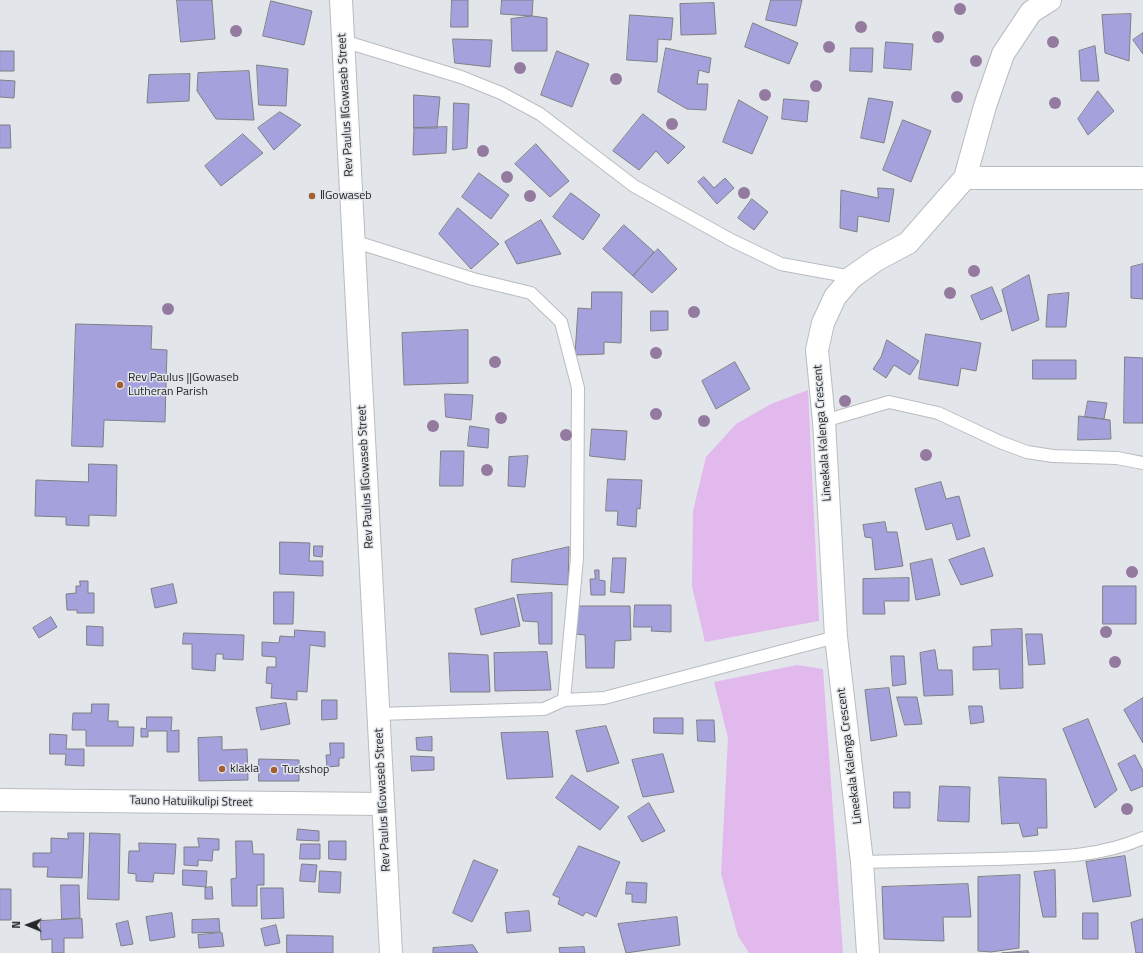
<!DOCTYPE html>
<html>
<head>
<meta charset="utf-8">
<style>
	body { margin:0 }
	#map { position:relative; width:1143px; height:953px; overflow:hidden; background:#e2e5ea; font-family:"Titillium Web",sans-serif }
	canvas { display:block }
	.north { position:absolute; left:8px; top:905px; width:40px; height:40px; -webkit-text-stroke:3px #e2e5ea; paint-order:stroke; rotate:271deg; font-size:11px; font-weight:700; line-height:16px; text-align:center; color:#242627 }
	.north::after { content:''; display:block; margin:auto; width:14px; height:18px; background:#242627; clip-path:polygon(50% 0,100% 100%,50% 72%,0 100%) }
</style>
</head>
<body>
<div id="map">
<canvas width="1143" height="953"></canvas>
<div class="north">N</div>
</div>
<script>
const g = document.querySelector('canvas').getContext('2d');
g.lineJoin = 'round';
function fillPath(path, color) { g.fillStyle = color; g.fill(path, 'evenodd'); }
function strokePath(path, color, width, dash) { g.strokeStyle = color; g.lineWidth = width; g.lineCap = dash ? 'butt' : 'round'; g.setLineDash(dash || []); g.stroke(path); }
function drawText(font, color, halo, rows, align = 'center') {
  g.font = font + ' "Titillium Web",sans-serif'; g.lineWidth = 3; g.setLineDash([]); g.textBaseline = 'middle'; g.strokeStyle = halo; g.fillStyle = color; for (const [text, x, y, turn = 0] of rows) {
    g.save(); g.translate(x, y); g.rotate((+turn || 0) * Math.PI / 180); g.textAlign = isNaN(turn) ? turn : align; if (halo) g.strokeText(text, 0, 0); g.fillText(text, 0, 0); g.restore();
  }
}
fillPath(new Path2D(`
	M808,390L819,621L705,642L692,586L693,511L706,457L736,424L771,404Z
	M797,665L823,669L843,953H749L738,936L721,874L728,738L714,682Z`), '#e2b9ed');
const building = new Path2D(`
	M177,0H212L215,39L181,42Z
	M452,0H468V27H451Z
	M502,0H533L532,16L501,14Z
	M771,0H802L796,26L766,20Z
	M271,1L312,11L304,45L263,36Z
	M714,3L716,34L681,35L680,4Z
	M1131,14L1129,61L1105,53L1102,15Z
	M630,15L673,18L671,40L658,39L657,62L627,60Z
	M532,16L547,18V51H512L511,19Z
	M753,23L798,43L789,64L745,47Z
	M1143,33V54L1133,40Z
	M453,39L492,40L490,67L455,63Z
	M886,42L913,44L911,70L884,68Z
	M1095,46L1099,81H1081L1079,51Z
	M666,48L711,58L709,73L699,70L697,84H708L706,110L687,109L658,92Z
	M851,48H873L872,72L850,71Z
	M0,51H14V71H0Z
	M557,51L589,64L572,107L541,95Z
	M257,65L288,69L286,106L259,105Z
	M249,71L254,120L216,119L197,91L198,73Z
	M190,74L189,101L147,103L149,75Z
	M0,80L15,81L14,98L0,97Z
	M1098,91L1114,111L1088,135L1078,119Z
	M414,95L440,97L437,128H414Z
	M869,98L893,102L884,143L861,138Z
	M784,99L809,101L807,122L782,119Z
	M739,100L768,117L752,154L723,142Z
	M454,103L469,104L467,148L453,150Z
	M280,112L301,125L274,150L258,128Z
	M643,114L685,147L668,164L656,151L639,170L613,151Z
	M903,120L931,131L911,182L883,170Z
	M0,125H10L11,148H0Z
	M447,127L446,153L413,155L414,128Z
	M243,134L263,153L221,186L205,166Z
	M536,144L569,181L550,197L515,164Z
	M479,173L509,195L491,219L462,197Z
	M704,177L714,188L725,178L734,188L717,204L698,182Z
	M878,188L894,189L889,222L858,216L857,232L840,228L841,190L878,198Z
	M571,193L600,215L583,240L553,217Z
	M752,199L768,212L754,230L738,218Z
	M458,208L499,244L471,269L439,234Z
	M541,220L561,254L517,264L505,242Z
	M624,225L654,252L633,276L603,249Z
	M658,249L677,269L652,293L633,276Z
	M1143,264V299L1131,298V267Z
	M1029,275L1039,320L1012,331L1002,290Z
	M992,287L1002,311L981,320L971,296Z
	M592,292H622L621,343L604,342V354L575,355L578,308L591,309Z
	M1069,293L1066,327H1046L1048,295Z
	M651,311H668V330L651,331Z
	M76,324L152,326L151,349L167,350L165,422L104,420L103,447L72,446Z
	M468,330V383L404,385L402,333Z
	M926,334L981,343L976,371L961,368L958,386L919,379Z
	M887,340L919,361L910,375L894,365L886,378L873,369L881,357Z
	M1125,357L1143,358V423H1124Z
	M1033,360H1076V379H1033Z
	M735,362L750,389L716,409L702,381Z
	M445,394L473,395L471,420L446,417Z
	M1088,401L1107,403L1104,419L1085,417Z
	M1079,416L1110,420L1111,439L1078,440Z
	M470,426L489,429L488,448L468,446Z
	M592,429L627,431L625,460L590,456Z
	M441,451H464L463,486H440Z
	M528,456L525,487L508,486L509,457Z
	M89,464L117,465L116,516L89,515V526L66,525V517L35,516L36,480L88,482Z
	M608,479L642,480L640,509L637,508L636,527L617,525L618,511H606Z
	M941,482L946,499L959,496L970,536L957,540L952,523L926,530L915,489Z
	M885,522L887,532H897L903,566L875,570L872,538L865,537L863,525Z
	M280,542L310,543L309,561H323V576L280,574Z
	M314,546H323L322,557L314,556Z
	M569,547L568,585L511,582L512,560Z
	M984,548L993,576L961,585L949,560Z
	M613,558H626L624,593L611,592Z
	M932,559L940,595L916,600L910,564Z
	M595,570H599V580L605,581V595H591L590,579H595Z
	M909,578V601H884L885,614H863V579Z
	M80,581H88V593H94V613H77V610H67L66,594L76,593V586H80Z
	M173,584L177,603L155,608L151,589Z
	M1103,586H1136V624H1103Z
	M274,592H294L293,624H274Z
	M552,593V644H539L538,622L523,621L517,595Z
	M514,598L520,626L481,635L475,609Z
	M635,605H671V632L651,631L652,627H634Z
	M576,606H630L631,640L615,641L614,668H586L585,635L575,634Z
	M51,617L57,627L39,638L33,628Z
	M87,626L103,627V646L87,645Z
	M1022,629L1023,688L1000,689L999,669L973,670V647L992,646L991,630Z
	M295,630L325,632V647L310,645L307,692L297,691V700L271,698L272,684L266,683L267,667H276V657L262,656V642L279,643L280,636L294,637Z
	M184,633L244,635L243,660L223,659V654H216L215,671L192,669V644H183Z
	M1026,634H1042L1045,664L1029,665Z
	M935,650L938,670H952L953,695L924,696L920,653Z
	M547,652L551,690L495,691L494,653Z
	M449,653L488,655L490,692H451Z
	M891,656H904L906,684L893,686Z
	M889,688L897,736L871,741L865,690Z
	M897,697H917L922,724L905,725Z
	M1143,698V743L1124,710Z
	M322,700H337V719L322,720Z
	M286,703L290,724L261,730L256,708Z
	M92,704H109L108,721H118V727H134L133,746H86V730H72L73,713H91Z
	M969,706H982L984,722L971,724Z
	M147,717H172L171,731L179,730V752H167V731H148V737H141V728L146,729Z
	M654,718H683V734L654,733Z
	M1088,719L1117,790L1095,808L1063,729Z
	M697,720H714L715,742L698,741Z
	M606,726L619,763L587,772L576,731Z
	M548,732L553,777L507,779L501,733Z
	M50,734L67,735L66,749H84V766L65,765L66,754H50Z
	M222,737V750L247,749L248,780L199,781L198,738Z
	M432,737V751L417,750L416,738Z
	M330,743H344V758H339V766L327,767L326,755H330Z
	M663,754L674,792L643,797L632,760Z
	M1135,755L1143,771V786L1131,791L1118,764Z
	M411,756L434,757V770L412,771Z
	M259,759L299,760V781H259Z
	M572,775L619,807L600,830L556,798Z
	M999,777L1046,779L1047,828H1037L1038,835L1023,837L1019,823L1002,824Z
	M940,786L970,787L969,822L938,821Z
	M894,792H910V808H894Z
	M649,803L665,831L642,842L628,817Z
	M298,829L319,831V841L297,840Z
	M68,833H84L82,878L47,877L48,867H33V853H51V838L68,839Z
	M90,833L120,834L119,900L88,899Z
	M198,838L219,839V850H213L212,861L198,860V866L184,865V847H199Z
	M236,841H252L253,854H264V885H257V906H232L231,879L236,878Z
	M329,841H346V860L329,859Z
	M139,843L176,844L174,874L154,873L153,882L136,881V874L128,873L129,851H139Z
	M301,844H320V859H300Z
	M579,846L620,862L596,917L586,912L583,916L558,904L560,898L553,895Z
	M1125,856L1131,896L1093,902L1086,862Z
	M474,860L498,870L472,922L453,913Z
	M302,864L317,865L315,882L300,881Z
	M183,870L207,871L206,887L183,885Z
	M1055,870L1056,917H1043L1034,872Z
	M320,871L341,872L340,893L319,892Z
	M1020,875L1019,948L991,952L978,951V877Z
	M627,882L647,883L646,903L632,902V894H626Z
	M968,884L971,917H943L944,941L884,939L882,887Z
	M61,885H79L80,918L62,919Z
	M212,887L213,899H205V888Z
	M261,888H283L284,918L262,919Z
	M0,889H11V920H0Z
	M529,911L531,931L507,933L505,913Z
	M172,913L175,937L150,941L146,917Z
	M1083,913H1098V939H1083Z
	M677,917L680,945L626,953L618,924Z
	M82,919L83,938H64V953H52V939L41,940L40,921Z
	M219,919L220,932L192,933V920Z
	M1143,919V953H1136L1131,923Z
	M128,921L133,944L121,946L116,924Z
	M276,925L280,943L265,946L261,929Z
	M222,933L224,946L199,948L198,935Z
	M287,935L333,936V953H287Z
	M473,945L478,953H433V948Z
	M584,947L585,953H560L559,948Z
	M1028,951L1029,953H1002Z`);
fillPath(building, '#a5a1dc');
strokePath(building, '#7f7f84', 1);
const lane = new Path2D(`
	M343,41L461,77L501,93L540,114L634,186L731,240L781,264L852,277
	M353,241L473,279L531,293L561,322L578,388L577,558L564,700
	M824,421L889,402L938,413L1000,442L1027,452L1053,456L1117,458L1143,463
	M378,714L544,709L564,700L604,698L836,637
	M862,862C906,861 949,860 993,859C1044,857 1096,859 1143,838`);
const street = new Path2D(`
	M341,0L391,953
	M965,178H1143
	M0,800L383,804
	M868,953L862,862L836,637L824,421L817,350L823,323L835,297L852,277L876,260L908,243L965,178L985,106L1003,54L1031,12L1050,0`);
strokePath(lane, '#b9bcc1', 14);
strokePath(street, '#b9bcc1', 24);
strokePath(lane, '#fff', 12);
strokePath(street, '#fff', 22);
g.fillStyle = '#947a9f';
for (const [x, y] of [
	[960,9],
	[861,27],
	[236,31],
	[938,37],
	[1053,42],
	[829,47],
	[976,61],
	[520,68],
	[616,79],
	[816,86],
	[765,95],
	[957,97],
	[1055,103],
	[672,124],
	[483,151],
	[507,177],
	[744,193],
	[530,196],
	[974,271],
	[950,293],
	[168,309],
	[694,312],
	[656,353],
	[495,362],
	[845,401],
	[656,414],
	[501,418],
	[704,421],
	[433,426],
	[566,435],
	[926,455],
	[487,470],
	[1132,572],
	[1106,632],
	[1115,662],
	[1127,809]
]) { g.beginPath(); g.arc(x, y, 6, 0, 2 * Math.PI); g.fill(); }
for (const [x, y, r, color] of [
	[312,196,4,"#a35f2f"],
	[120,385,4,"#a35f2f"],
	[222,769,4,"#a35f2f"],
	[274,770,4,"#a35f2f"]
]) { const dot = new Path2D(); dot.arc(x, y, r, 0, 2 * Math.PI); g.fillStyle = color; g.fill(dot); strokePath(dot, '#e2e5ea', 1.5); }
drawText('12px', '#242627', '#e2e5ea', [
	["Rev Paulus ǁGowaseb Street",346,105,-93],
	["Lineekala Kalenga Crescent",823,433,-94],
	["Rev Paulus ǁGowaseb Street",366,477,-93],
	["Lineekala Kalenga Crescent",850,756,-97],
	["Rev Paulus ǁGowaseb Street",383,800,-93],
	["Tauno Hatuiikulipi Street",191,802,1]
]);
drawText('12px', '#242627', '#e2e5ea', [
	["ǁGowaseb",320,196],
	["Rev Paulus ||Gowaseb",128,378],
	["Lutheran Parish",128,392],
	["klakla",230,769],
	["Tuckshop",282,770]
], 'left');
</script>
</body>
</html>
